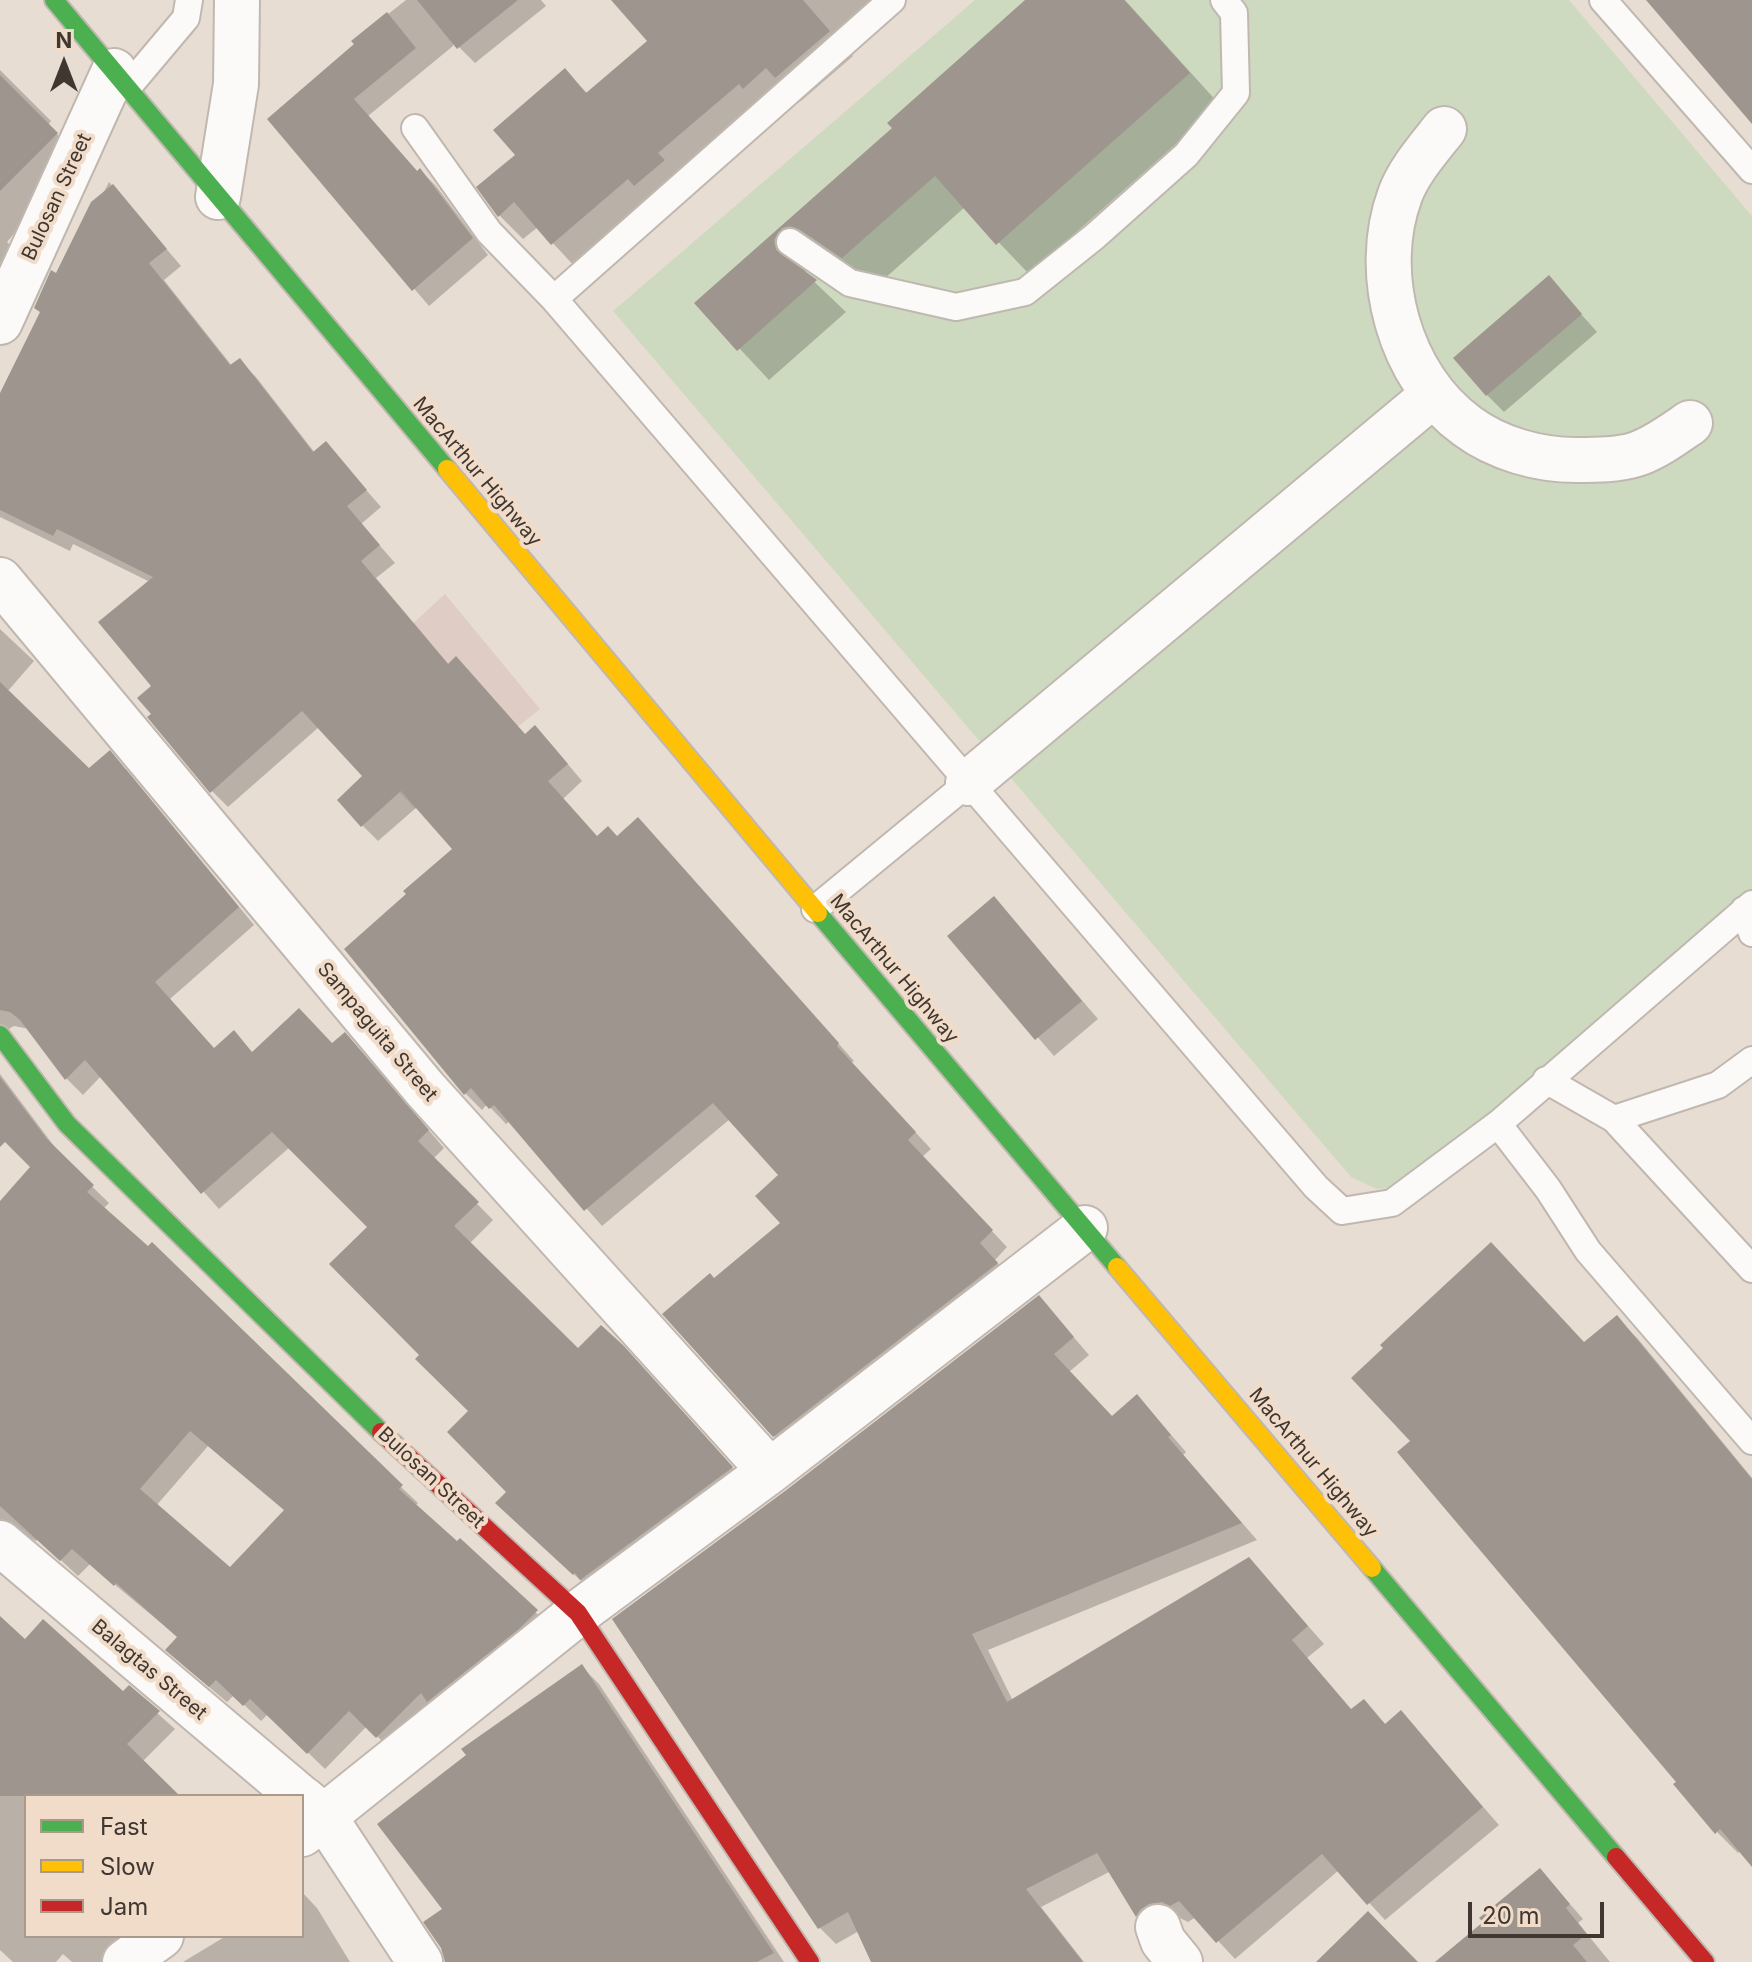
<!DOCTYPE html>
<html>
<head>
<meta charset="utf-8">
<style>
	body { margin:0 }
	#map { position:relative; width:1752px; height:1962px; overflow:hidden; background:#e8ddd3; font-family:Inter,sans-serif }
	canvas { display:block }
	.legend { position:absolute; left:24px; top:1794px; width:280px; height:144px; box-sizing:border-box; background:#f1dcca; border:2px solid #aa9a8c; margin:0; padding:10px 14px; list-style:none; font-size:24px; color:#3f3730 }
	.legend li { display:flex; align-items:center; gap:16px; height:40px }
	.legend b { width:40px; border:2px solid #aa9a8c }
	.north { position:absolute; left:24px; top:24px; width:80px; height:80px; -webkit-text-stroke:6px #f1dcca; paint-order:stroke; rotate:0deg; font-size:22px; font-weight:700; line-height:32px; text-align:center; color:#3f3730 }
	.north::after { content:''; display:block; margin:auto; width:28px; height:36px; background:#3f3730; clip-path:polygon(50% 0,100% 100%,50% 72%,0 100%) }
	.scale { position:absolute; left:1468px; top:1902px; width:136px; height:36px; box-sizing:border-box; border:4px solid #3f3730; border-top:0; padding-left:10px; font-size:24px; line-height:28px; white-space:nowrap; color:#3f3730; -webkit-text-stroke:6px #f1dcca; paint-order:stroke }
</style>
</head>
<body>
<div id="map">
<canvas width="1752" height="1962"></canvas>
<ul class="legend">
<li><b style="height:10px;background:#4caf50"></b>Fast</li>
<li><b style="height:10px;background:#ffc107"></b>Slow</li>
<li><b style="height:10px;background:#c62828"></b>Jam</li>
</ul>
<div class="north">N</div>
<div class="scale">20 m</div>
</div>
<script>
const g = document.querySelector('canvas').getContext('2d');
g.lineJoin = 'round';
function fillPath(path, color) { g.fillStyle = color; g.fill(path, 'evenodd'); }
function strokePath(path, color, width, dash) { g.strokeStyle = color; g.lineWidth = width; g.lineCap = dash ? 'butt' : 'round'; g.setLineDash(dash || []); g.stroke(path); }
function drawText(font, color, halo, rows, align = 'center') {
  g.font = font + ' Inter,sans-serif'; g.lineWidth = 8; g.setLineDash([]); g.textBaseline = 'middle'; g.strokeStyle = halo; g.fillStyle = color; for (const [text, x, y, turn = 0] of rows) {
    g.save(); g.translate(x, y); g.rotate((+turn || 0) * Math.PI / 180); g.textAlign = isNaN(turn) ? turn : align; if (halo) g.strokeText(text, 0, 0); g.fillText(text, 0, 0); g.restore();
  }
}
fillPath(new Path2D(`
	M445,594L540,709L415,809L321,708Z`), '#dfccc5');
fillPath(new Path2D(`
	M975,0H1569L1752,216V893L1406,1187L1377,1189L1351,1177L613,311Z`), '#cedabf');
fillPath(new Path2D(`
	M406,0H541L546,6L475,63L453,41V46L368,116L418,172L420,170L436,186L488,255L429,306L269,119L357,45L354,41Z
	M645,0H890L841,42L853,56L801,101L791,92L576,268L538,227L523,239L499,215L517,155L565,71L588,94L650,41Z
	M1028,0H1125L1220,105L1029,274L965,207L874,288L808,263L805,273L846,312L769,380L697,303L895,129Z
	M0,70L51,121L48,125L75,152L57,183L7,242L14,249L0,291Z
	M109,182L181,266L164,280L232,366L239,361L256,377L315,453L326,444L381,507L361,524L395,563L376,578L449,665L526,736L551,744L582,781L563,799L598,838L654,836L854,1061L851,1063L931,1149L922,1157L1007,1247L995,1260L1013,1281L791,1452L774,1436L714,1281L783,1223L781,1175L730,1119L602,1226L510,1121L506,1124L487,1104L482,1110L466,1094L347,950L455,849L417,807L378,841L362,825L365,777L319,727L228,807L212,791L154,714L150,582L73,544L70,551L0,517V398Z
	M1549,278L1597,332L1504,412L1487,395Z
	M0,629L34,661L7,692L89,771L126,769L254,925L170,999L215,1050L253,1053L333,1045L362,1052L444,1148L433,1159L493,1220L469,1244L578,1351L640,1365L748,1485L591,1590L514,1519L509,1492L471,1411L422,1355L370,1227L290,1147L219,1209L101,1076L83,1095L67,1079L29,1029L14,1026L0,1034Z
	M1010,916L1098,1019L1054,1056L950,936Z
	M0,1074L63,1158L109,1203L103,1209L401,1487L418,1503L415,1506L553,1628L394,1753L367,1726L325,1769L268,1714L261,1721L234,1695L227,1702L184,1666L168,1650L179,1638L90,1564L78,1576L38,1539L36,1541L22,1534L0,1542V1204L33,1167L0,1135ZM208,1446L286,1511L230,1570L156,1506Z
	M1039,1297L1089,1355L1069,1372L1113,1418L1153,1414L1186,1452L1183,1455L1257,1540L988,1650L1013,1701L1249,1559L1324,1644L1307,1658L1352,1711L1363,1701L1386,1725L1401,1713L1499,1825L1385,1920L1339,1870L1235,1959L1196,1917L1188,1922L1180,1918L1166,1920L1153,1932L1137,1916L1111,1871L1041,1907L1084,1962H873L859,1931L836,1944L819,1927L786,1492Z
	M1617,1318L1638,1339L1752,1478V1864L1741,1850L1738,1853L1717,1832L1679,1782L1585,1344Z
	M0,1619L25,1641L123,1694L129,1688L175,1729L142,1762L177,1796H26V1936H140L114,1962H72L63,1954L56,1962H13L0,1950Z
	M582,1667L599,1684L784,1962H445V1909Z
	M1540,1870L1583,1919L1578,1923L1610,1962H1448Z
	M302,1892L317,1908L350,1962H183L226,1936H302Z`), '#0003');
fillPath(new Path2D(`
	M417,0H518L457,49Z
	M611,0H803L830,31L775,78L766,68L743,89L739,84L658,153L665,160L634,186L628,179L551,245L514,202L498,217L476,187L515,155L493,130L565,68L586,93L647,41Z
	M1025,0H1124L1190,73L996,245L935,176L842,258L799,229L790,226L782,228L774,240L776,250L817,280L737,351L694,303L892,128L887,123Z
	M1646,0H1752V124Z
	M387,12L416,48L354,99L417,171L420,168L473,238L412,291L267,119L354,44L351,41Z
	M0,75L58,133L0,191Z
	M113,184L167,249L149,263L230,365L240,358L313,452L326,441L367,490L347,506L380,545L361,561L448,664L456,656L525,734L535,725L568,764L548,781L597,836L608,826L617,836L638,817L839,1043L837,1046L916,1132L908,1140L993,1230L980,1243L998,1263L773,1437L662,1314L710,1273L714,1278L780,1223L755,1196L778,1175L713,1103L584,1211L494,1105L489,1109L471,1088L464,1095L344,949L406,894L403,891L452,849L401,791L361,827L337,800L362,776L302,711L210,793L147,717L151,714L137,698L151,686L98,622L153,577L57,529L53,536L0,510V393L40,312L34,308L51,270L56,273L91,202Z
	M1549,275L1582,314L1486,396L1453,358Z
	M0,682L89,768L110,750L239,907L155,982L214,1048L234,1030L252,1052L299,1008L332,1043L345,1032L429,1130L418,1141L479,1202L454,1226L578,1348L601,1325L624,1346L733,1467L580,1580L575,1573L573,1575L495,1503L506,1492L447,1432L468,1411L415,1359L419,1355L329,1264L367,1227L272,1132L201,1194L85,1060L65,1080L20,1020L10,1012L0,1010Z
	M994,896L1082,1001L1035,1040L947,936Z
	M0,1077L47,1139L94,1185L87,1192L148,1246L152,1242L403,1485L399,1489L457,1541L460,1538L538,1610L519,1629L427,1702L421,1693L376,1738L349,1711L307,1754L250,1699L243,1706L216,1680L209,1687L165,1650L177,1637L116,1583L114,1586L72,1549L60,1561L0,1506V1201L30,1167L5,1142L0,1147ZM190,1431L284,1510L230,1567L140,1489Z
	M1491,1242L1584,1342L1617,1315L1752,1479V1867L1720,1829L1715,1834L1673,1784L1676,1782L1397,1452L1410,1441L1351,1378L1383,1348L1380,1345Z
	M1039,1295L1074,1337L1054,1354L1112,1416L1137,1394L1171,1435L1168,1437L1242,1523L972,1634L1007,1702L1249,1557L1308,1626L1292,1640L1351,1709L1364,1699L1385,1724L1401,1710L1483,1807L1367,1905L1322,1854L1216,1943L1179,1901L1170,1906L1162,1902L1149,1904L1140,1910L1136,1917L1097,1853L1026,1889L1083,1962H871L848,1912L818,1929L612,1619L785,1491Z
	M0,1616L25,1639L43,1619L123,1691L129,1685L160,1711L127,1744L180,1796H0Z
	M582,1664L774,1953L757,1962H445L441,1948L423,1922L442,1909L377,1824L466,1755L461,1749Z
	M1540,1868L1570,1904L1566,1908L1587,1934L1573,1945L1587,1962H1435L1483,1922L1479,1918Z
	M1368,1911L1418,1962H1316Z`), '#9e968e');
const lane = new Path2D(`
	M1603,0L1752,170
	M128,87L186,18L189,0
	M415,128L489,232L554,299L1316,1187L1342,1211L1392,1203L1498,1124L1752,904
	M790,242L850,283L956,307L1025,292L1094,237L1186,155L1236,93L1234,13L1224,0
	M554,299L892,0
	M815,909L968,783
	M1744,910L1752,933
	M1546,1080L1614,1119L1718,1085L1752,1060
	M1614,1119L1752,1269
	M1498,1124L1548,1189L1588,1251L1752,1441`);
const street = new Path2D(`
	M1444,129C1429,148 1408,172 1400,195C1371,273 1399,377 1467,426C1498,449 1539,460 1576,460C1596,460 1619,460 1637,454C1655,448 1674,434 1690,423
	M218,197L236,84L237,0
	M0,322L114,71
	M0,580L425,1089L770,1471
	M968,783L1433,395
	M0,1543L299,1796
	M303,1799L325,1818L420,1962
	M302,1834L578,1613L770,1471L1085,1228
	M1158,1927L1163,1941L1180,1962
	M125,1962L161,1936`);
const fast = new Path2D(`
	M54,0L447,469
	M818,913L1117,1267
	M0,1035L67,1124L381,1432
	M1372,1568L1616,1857`);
const slow = new Path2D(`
	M447,469L818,913
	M1117,1267L1372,1568`);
const jam = new Path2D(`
	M381,1432L578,1613L810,1962
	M1616,1857L1705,1962`);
strokePath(lane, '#c0b8b0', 30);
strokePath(street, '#c0b8b0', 48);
strokePath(fast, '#c0b8b0', 22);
strokePath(slow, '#c0b8b0', 22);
strokePath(jam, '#c0b8b0', 22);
strokePath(lane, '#fcfaf8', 26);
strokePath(street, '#fcfaf8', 44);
strokePath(fast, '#4caf50', 18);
strokePath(slow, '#ffc107', 18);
strokePath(jam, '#c62828', 18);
drawText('20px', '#3f3730', '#f1dcca', [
	["Bulosan Street",57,197,-65],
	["MacArthur Highway",477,472,50],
	["MacArthur Highway",894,969,50],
	["Sampaguita Street",377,1032,50],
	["MacArthur Highway",1313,1463,50],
	["Bulosan Street",431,1478,43],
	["Balagtas Street",149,1670,40]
]);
</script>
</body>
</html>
